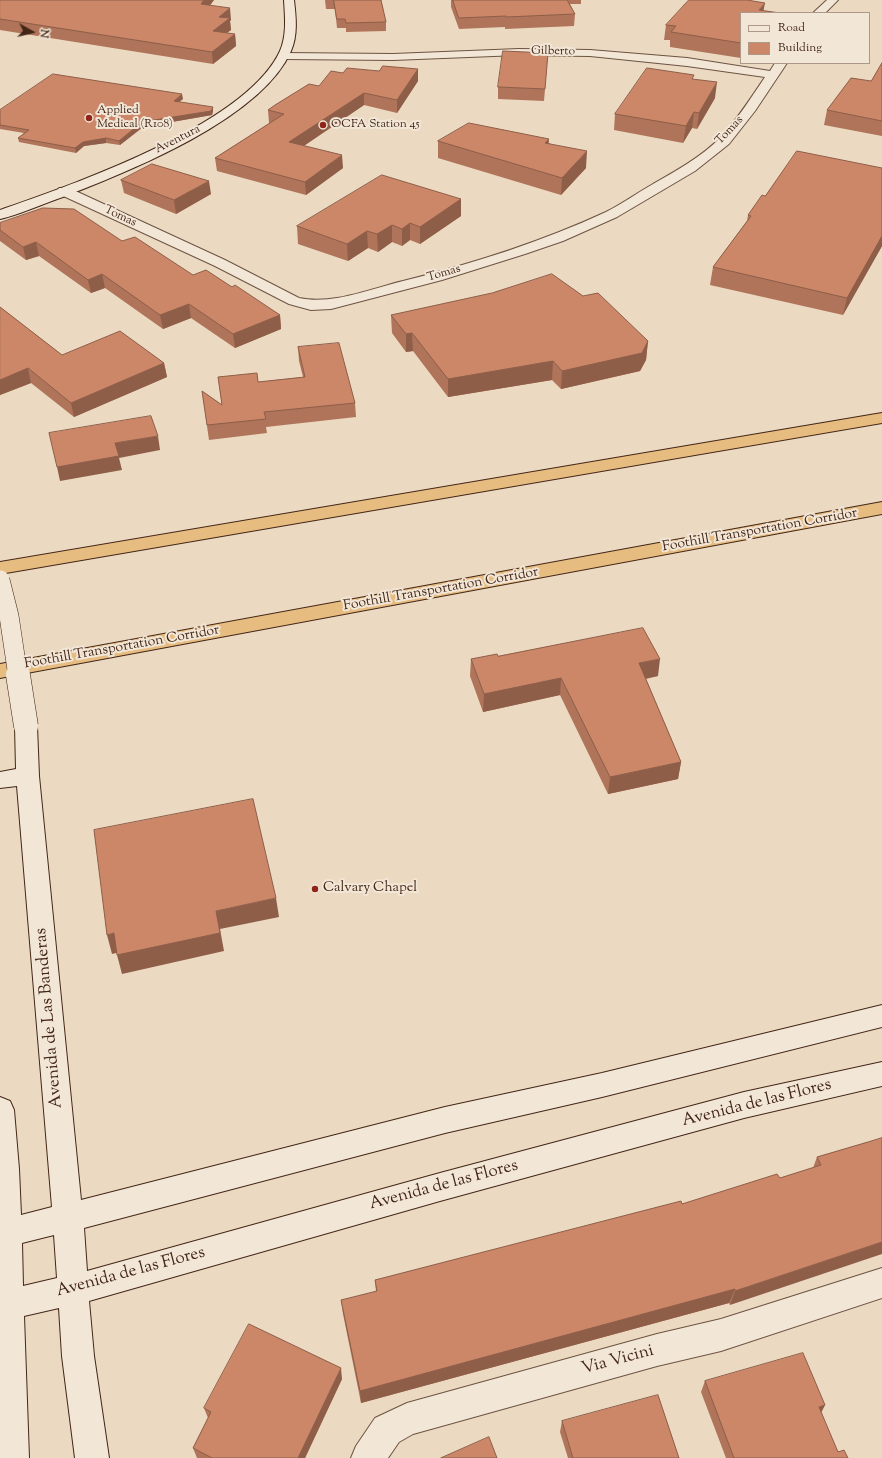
<!DOCTYPE html>
<html>
<head>
<meta charset="utf-8">
<style>
	body { margin:0 }
	#map { position:relative; width:882px; height:1458px; overflow:hidden; background:#ebd9c1; font-family:"Sorts Mill Goudy",serif }
	canvas { display:block }
	.legend { position:absolute; left:740px; top:12px; width:130px; height:52px; box-sizing:border-box; background:#f2e6d7; border:1px solid #ac998a; margin:0; padding:5px 7px; list-style:none; font-size:12px; color:#432617 }
	.legend li { display:flex; align-items:center; gap:8px; height:20px }
	.legend b { width:20px; border:1px solid #ac998a }
	.north { position:absolute; left:12px; top:12px; width:40px; height:40px; -webkit-text-stroke:3px #f2e6d7; paint-order:stroke; rotate:98deg; font-size:11px; font-weight:700; line-height:16px; text-align:center; color:#432617 }
	.north::after { content:''; display:block; margin:auto; width:14px; height:18px; background:#432617; clip-path:polygon(50% 0,100% 100%,50% 72%,0 100%) }
</style>
</head>
<body>
<div id="map">
<canvas width="882" height="1458"></canvas>
<ul class="legend">
<li><b style="height:5px;background:#f2e6d7"></b>Road</li>
<li><b style="height:11px;background:#cb8768"></b>Building</li>
</ul>
<div class="north">N</div>
</div>
<script>
const g = document.querySelector('canvas').getContext('2d');
g.lineJoin = 'round';
function strokePath(path, color, width, dash) { g.strokeStyle = color; g.lineWidth = width; g.lineCap = dash ? 'butt' : 'round'; g.setLineDash(dash || []); g.stroke(path); }
function fillPath(path, color) { g.fillStyle = color; g.fill(path, 'evenodd'); }
function drawText(font, color, halo, rows, align = 'center') {
  g.font = font + ' "Sorts Mill Goudy",serif'; g.lineWidth = 4; g.setLineDash([]); g.textBaseline = 'middle'; g.strokeStyle = halo; g.fillStyle = color; for (const [text, x, y, turn = 0] of rows) {
    g.save(); g.translate(x, y); g.rotate((+turn || 0) * Math.PI / 180); g.textAlign = isNaN(turn) ? turn : align; if (halo) g.strokeText(text, 0, 0); g.fillText(text, 0, 0); g.restore();
  }
}
const street = new Path2D(`
	M827,0H838L825,13H813Z
	M519,49L590,50L687,58L770,71L775,63H787L755,111L729,144L695,171L617,217L563,241L525,254L442,280L331,309L311,310L289,304L215,266L59,194L57,191L59,188H69L225,260L299,298C333,305 370,289 403,281C472,264 541,242 606,212C622,204 637,193 653,184C676,171 701,157 720,138C737,120 751,98 765,77L687,66L590,56L519,55L393,60L284,59L278,56L284,53L393,54Z
	M882,1268V1298L721,1351L657,1366L413,1434L399,1442L388,1458H351L356,1446L375,1418L407,1403L657,1334L721,1319Z`);
const secondary = new Path2D(`
	M284,0H294C296,17 298,35 291,51C261,119 130,171 63,197C42,204 21,214 0,219V210C74,184 246,125 280,51C287,35 285,17 284,0Z
	M26,718L34,720L37,726L39,776L81,1200L445,1107L602,1073L882,1005V1027L602,1097L445,1133L84,1228L87,1271L440,1173L744,1092L882,1062V1086L744,1118L440,1201L89,1301L94,1356L109,1458H75L62,1356L59,1308L24,1316L29,1458H0V1097L10,1101L14,1110L19,1169L21,1215L52,1207L17,786L0,788V772L16,769L15,726L18,720ZM54,1235L57,1278L23,1286L22,1243Z`);
const highway = new Path2D(`
	M882,413V423L0,574V562Z
	M882,502V514L0,678V664Z`);
strokePath(street, '#6d5342', 2);
strokePath(secondary, '#432617', 2);
strokePath(highway, '#432617', 2);
fillPath(street, '#f2e6d7');
fillPath(secondary, '#f2e6d7');
fillPath(highway, '#e6bc80');
const secondaryBridgeFar1 = new Path2D(`
	M0,580L9,616L18,676`);
const secondaryBridge = new Path2D(`
	M18,675L26,726`);
strokePath(secondaryBridgeFar1, '#432617', 20, []);
strokePath(secondaryBridge, '#432617', 25, []);
strokePath(secondaryBridgeFar1, '#f2e6d7', 19);
strokePath(secondaryBridge, '#f2e6d7', 24);
fillPath(new Path2D(`
	M0,0H214L210,5L231,20L230,21L231,30L227,33L235,34L236,46L213,64L0,30Z
	M325,0H381L386,22V31L346,32V28H337L335,9H326Z
	M451,0H581V4H570L575,14L574,26L505,29V27L459,29L451,7Z
	M741,13V58L670,47V40H664L666,25Z
	M548,53L544,101L498,99V87Z
	M882,63V136L824,125L827,110L871,81Z
	M418,69V81L397,113L364,105L304,146L343,168L306,195L217,171L215,158L270,123H269L268,110L319,86L343,73Z
	M693,79L715,98L697,129L692,128L683,143L614,130L615,114Z
	M183,99L179,102L213,111L212,115L143,127L120,145L106,143L84,146L76,153L19,142L18,138L24,133L0,129V110Z
	M438,141L549,143L586,168L561,195L438,158Z
	M882,168V246L843,315L710,285L713,267L747,221L748,215L765,196Z
	M121,180L211,194L176,214L124,193Z
	M461,199V216L420,244L410,240L402,246L392,242L378,252L368,248L348,261L298,244L297,226Z
	M0,223L122,241L193,275L232,287L280,315L281,329L235,348L191,318L163,329L105,288L91,293L39,256L26,260L0,241Z
	M583,296L648,341L646,360L640,371L561,389L552,380L448,397L413,351L406,352L392,333L391,315Z
	M0,307L62,355L164,363L167,377L74,417L31,383L0,395Z
	M298,347L355,403L356,417L266,427L267,433L209,440L202,391L222,405L218,377L258,382L303,377L299,361Z
	M498,656L658,676L646,679L681,762L678,779L608,794L560,695L483,712L470,676L471,659Z
	M868,1142L730,1305L729,1303L361,1403L343,1314L341,1300L376,1292L375,1280L682,1204L780,1178L813,1168L817,1157Z
	M342,1379L305,1458H197L193,1448L208,1418L204,1408Z
	M705,1381L825,1405L821,1413L838,1452L848,1458H726L701,1392Z
	M562,1421L679,1458H568L560,1432Z`), '#af7459');
fillPath(new Path2D(`
	M204,0H214L202,16L201,4Z
	M765,3L763,13L759,10Z
	M230,8L231,20L230,21L231,30L214,42L213,31L219,17Z
	M235,34L236,46L213,64L212,52Z
	M418,69V81L397,113V100Z
	M717,82L715,98L697,129L699,113Z
	M364,93V105L290,155L289,142Z
	M182,94L183,99L175,105L174,101Z
	M213,107V111L212,115L143,127L120,145L119,141L142,122Z
	M694,112L692,128L683,143L686,126Z
	M106,138V143L84,146L76,153L75,148L83,142Z
	M549,139L548,155L545,143Z
	M587,151L586,168L561,195L562,178Z
	M342,155L343,168L306,195L305,182Z
	M209,181L211,194L176,214L174,200Z
	M461,199V216L420,244V227Z
	M410,223V240L402,246V229Z
	M392,225V242L378,252L377,234Z
	M367,231L368,248L348,261L347,244Z
	M882,236V246L843,315L847,298Z
	M36,242L39,256L26,260L23,247Z
	M102,274L105,288L91,293L88,280Z
	M189,304L191,318L163,329L160,315Z
	M280,315L281,329L235,348L233,334Z
	M412,333L413,351L406,352V334Z
	M648,341L646,360L640,371L561,389L562,371Z
	M553,361L552,380L448,397V379Z
	M164,363L167,377L74,417L71,403Z
	M28,368L31,383L0,395V380Z
	M158,436L160,450L119,458L122,470L60,481L57,467L115,443Z
	M660,659L658,676L637,680L639,663Z
	M561,678L560,695L483,712L484,694Z
	M681,762L678,779L608,794L610,777Z
	M276,898L279,917L220,929L224,951L122,974L117,955L216,911Z
	M114,933L120,952L112,954L107,935Z
	M882,1242V1254L730,1305L735,1291Z
	M735,1289L729,1303L361,1403L360,1391Z
	M341,1368L342,1379L305,1458H298Z
	M825,1405L819,1416V1407Z`), '#8e5e49');
const building = new Path2D(`
	M0,0H204L201,4L230,8L219,17L230,18L213,31L235,34L212,52L0,19Z
	M334,0H381L386,22L346,23L345,19H337Z
	M453,0H567L575,14L506,17V16L459,18Z
	M689,0H747L765,3L759,10L780,13H741V43L671,32L676,26L666,25Z
	M503,51L548,53L545,89L498,87Z
	M882,63V121L827,110L851,78L871,81Z
	M383,66L418,69L397,100L364,93L289,142L342,155L305,182L215,158L284,114L268,110L275,105L309,84L319,86L331,71L343,73L347,68L379,71Z
	M647,68L694,75L692,79L717,82L699,113L694,112L686,126L615,114Z
	M53,74L182,94L174,101L213,107L211,111L142,122L119,141L106,138L83,142L75,148L18,138L29,130L0,125V110Z
	M469,123L549,139L545,143L587,151L562,178L438,141Z
	M797,151L882,168V236L847,298L713,267L751,216L748,215L762,195L765,196Z
	M152,164L209,181L174,200L121,180Z
	M382,175L461,199L420,227L410,223L402,229L392,225L377,234L367,231L347,244L297,226Z
	M43,208L74,209L122,241L135,237L193,275L206,270L232,287L235,285L280,315L233,334L189,304L160,315L102,274L88,280L36,242L23,247L0,230V223Z
	M552,274L583,296L598,293L648,341L642,353L562,371L553,361L448,379L412,333L406,334L391,315L492,293Z
	M0,307L62,355L120,331L164,363L71,403L28,368L0,380Z
	M339,343L355,403L264,412L266,419L207,425L202,391L222,405L218,377L257,373L258,382L305,377L298,347Z
	M151,416L158,436L115,443L119,456L57,467L49,433Z
	M643,628L660,659L639,663L681,762L610,777L561,678L484,694L471,659L497,654L498,656Z
	M253,799L276,898L216,911L220,933L117,955L114,933L107,935L94,830Z
	M882,1138V1242L735,1291V1289L360,1391L341,1300L377,1291L375,1280L681,1201L682,1204L777,1174L780,1178L821,1165L817,1157L868,1142Z
	M249,1324L341,1368L298,1458H212L193,1448L211,1412L204,1408Z
	M803,1353L825,1405L819,1407L838,1452L844,1450L848,1458H734L705,1381Z
	M658,1395L679,1458H573L562,1421Z
	M489,1437L497,1458H441Z`);
fillPath(building, '#cb8768');
strokePath(building, '#8e5e49', 1);
for (const [x, y, r, color] of [
	[89,118,4,"#8f2418"],
	[323,125,4,"#8f2418"],
	[315,889,4,"#8f2418"]
]) { const dot = new Path2D(); dot.arc(x, y, r, 0, 2 * Math.PI); g.fillStyle = color; g.fill(dot); strokePath(dot, '#f2e6d7', 1.5); }
drawText('12px', '#432617', '#f2e6d7', [
	["Gilberto",553,52,1],
	["Tomas",730,131,-47],
	["Aventura",178,140,-27],
	["Tomas",120,217,25],
	["Tomas",444,274,-16]
]);
drawText('12px', '#432617', '#f2e6d7', [
	["Applied",97,111],
	["Medical (R108)",97,125],
	["OCFA Station 45",331,125]
], 'left');
drawText('14px', '#432617', '#f2e6d7', [
	["Foothill Transportation Corridor",760,531,-10],
	["Foothill Transportation Corridor",441,590,-10],
	["Foothill Transportation Corridor",122,648,-10]
]);
drawText('14px', '#432617', '#f2e6d7', [
	["Calvary Chapel",323,889]
], 'left');
drawText('17px', '#432617', '#f2e6d7', [
	["Avenida de Las Banderas",50,1018,-95],
	["Avenida de las Flores",757,1104,-14],
	["Avenida de las Flores",444,1186,-15],
	["Avenida de las Flores",131,1273,-15],
	["Via Vicini",618,1361,-15]
]);
</script>
</body>
</html>
